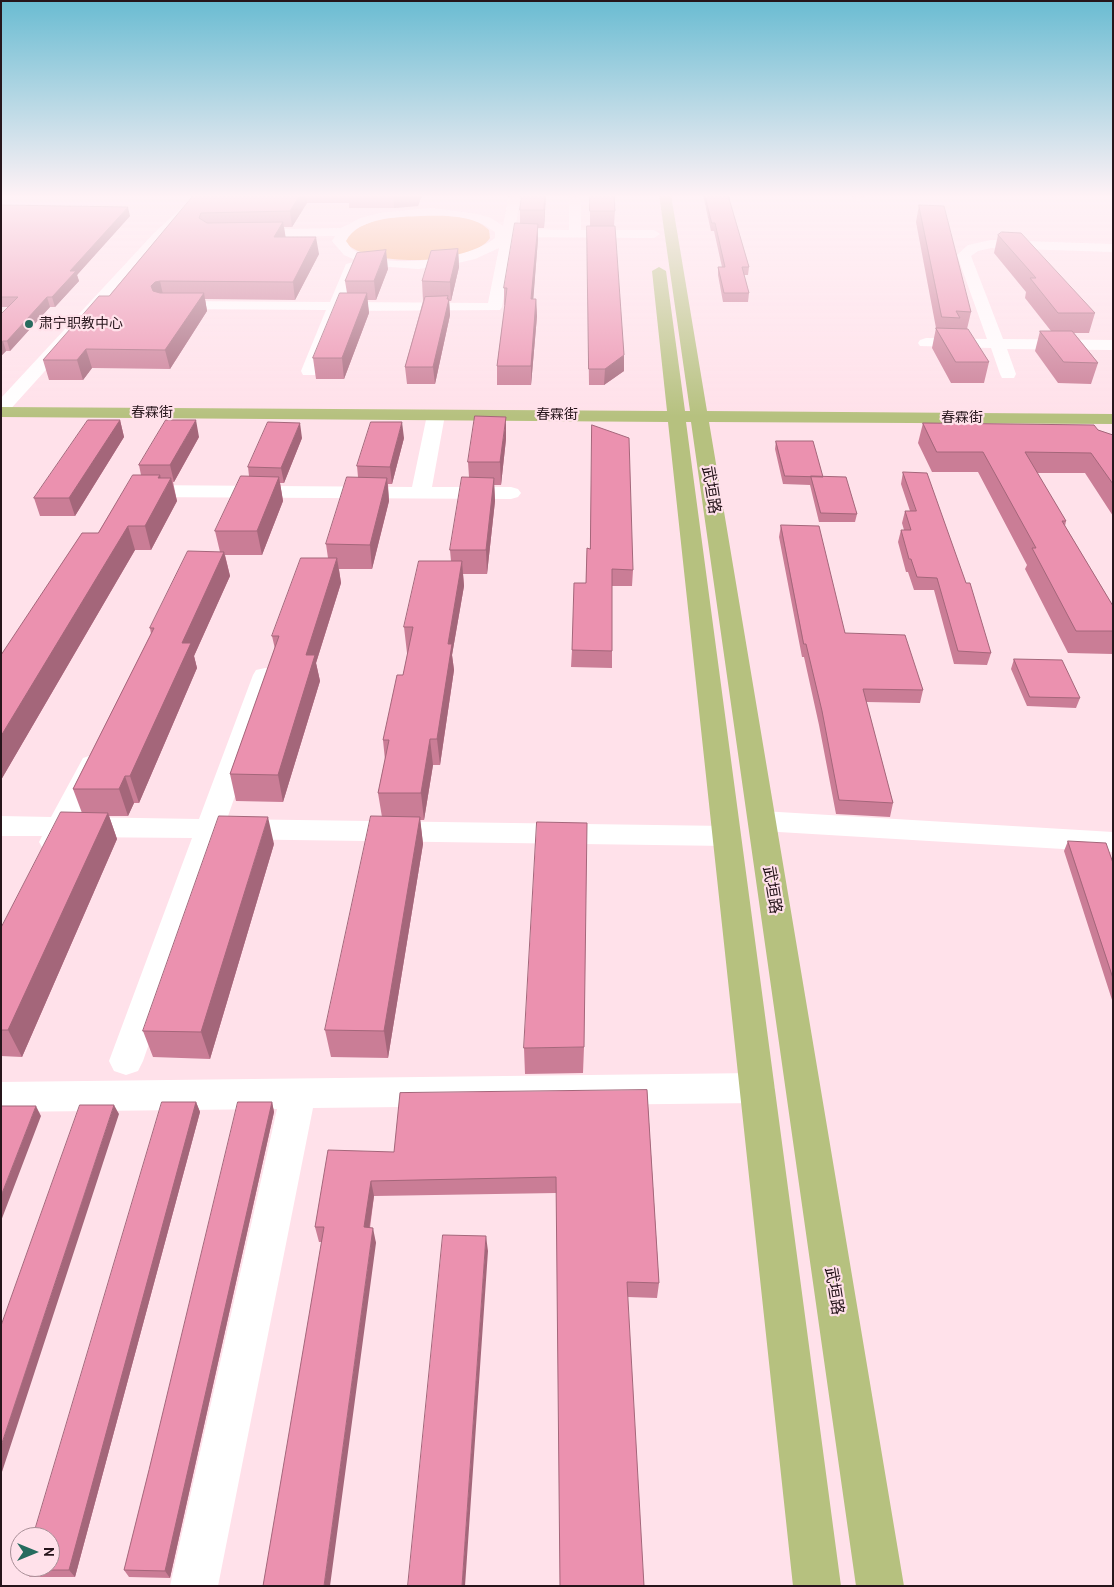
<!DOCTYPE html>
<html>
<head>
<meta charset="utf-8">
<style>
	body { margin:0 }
	#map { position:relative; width:1114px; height:1587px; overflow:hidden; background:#ffe1ea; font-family:Cabin,sans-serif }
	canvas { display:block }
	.frame { position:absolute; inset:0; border:2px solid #26151b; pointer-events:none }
	.north { position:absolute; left:10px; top:1527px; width:50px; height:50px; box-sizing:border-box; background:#ffe1ea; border:1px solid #a88f97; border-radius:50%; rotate:90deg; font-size:14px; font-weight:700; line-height:20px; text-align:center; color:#26151b }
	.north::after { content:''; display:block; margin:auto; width:18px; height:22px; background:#266b5e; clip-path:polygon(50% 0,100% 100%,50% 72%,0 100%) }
</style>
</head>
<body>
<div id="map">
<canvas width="1114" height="1587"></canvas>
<div class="frame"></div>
<div class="north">N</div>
</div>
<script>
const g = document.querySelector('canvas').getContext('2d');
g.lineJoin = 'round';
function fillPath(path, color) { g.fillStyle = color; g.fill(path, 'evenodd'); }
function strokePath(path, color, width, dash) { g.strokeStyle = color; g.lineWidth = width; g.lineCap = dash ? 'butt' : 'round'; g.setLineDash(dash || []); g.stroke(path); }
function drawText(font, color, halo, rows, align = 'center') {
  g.font = font + ' Cabin,"Noto Sans SC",sans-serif'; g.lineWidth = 4.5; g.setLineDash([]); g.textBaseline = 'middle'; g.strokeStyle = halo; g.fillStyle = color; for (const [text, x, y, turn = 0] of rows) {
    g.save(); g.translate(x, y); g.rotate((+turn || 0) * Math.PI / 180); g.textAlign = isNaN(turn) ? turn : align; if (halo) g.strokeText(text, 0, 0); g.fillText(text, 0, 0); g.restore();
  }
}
fillPath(new Path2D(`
	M425,214C446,216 473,214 489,230L490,238C472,266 368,267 346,243L345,235L349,231L379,219Z`), '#f6b27d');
fillPath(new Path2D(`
	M196,195H209L164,239L7,413L1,414V398L154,233Z
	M509,195H521L515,229L569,230V195H581V230H654L660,234L654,238L514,237L502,307L500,310L341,311L317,371L315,375H303L301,371L326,310L168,309L163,308L161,305L163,302L168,301L330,302L346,264L358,261L344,255L332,241L335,236L247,237L241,233L242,230L341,228L361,218L379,213L431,208L477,214L491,218L503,226ZM421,216C446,215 475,215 495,232V238C469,260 383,271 353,250C350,248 348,243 346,241C359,217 398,217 421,216ZM499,248L488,303L344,302L357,270L377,266L418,269L445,266L475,259Z
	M852,195H864V197L858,201L854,200Z
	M991,240L1113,244V252L991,248L978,251L971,256L1003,339L1113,340V350L1007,349L1016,374L1014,378H1002L1000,374L991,348L920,346L918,343L920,340L926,338L987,339L957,255L968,245Z
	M436,410L442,411L445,415L432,487H511L518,489L521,493L518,497L511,499L138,497L131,495L128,491L131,487L138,485L412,487L427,415L430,411Z
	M265,668L274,670L277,675L227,819L727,826L737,829L741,836L737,843L727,846L220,839L143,1061L138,1071L126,1075L114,1071L109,1061L192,838L70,837L63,849L53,852L43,849L39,842L42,836H1V816L51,817L83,758L92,755L101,758L105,764L79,817L199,819L253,675L256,670Z
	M762,811L1113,832V852L762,831L752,828L748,821L752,814Z
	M757,1073L769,1077L775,1088L769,1099L757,1103L313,1108L218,1586H170L277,1109L1,1112V1082Z`), '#fff');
fillPath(new Path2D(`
	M659,195H671L707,411L1113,414V424L709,422L904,1586H856L691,422H686L841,1586H793L668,422L1,417V407L667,411L652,271L659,267L666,271L685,411H690Z`), '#b6c17f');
fillPath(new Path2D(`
	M194,195H422L418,206L394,208H349V203H307L292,227H284L285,237L319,254L295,300L205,299L207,311L170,369L92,368L83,380H49L43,360L109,296Z
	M522,195H546L544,228H538V239L533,299H536L537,316L531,385H497V366L505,305H504V288L520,223V210Z
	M590,195H614L615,211L614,226L624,371L604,385H589L587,239L590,226Z
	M703,195H728L749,267L748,275H744L749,293L748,302H723L718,275V267H722L714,231H711Z
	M1,205L130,216L77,275L79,281L55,307H50L10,351H6L1,356V314L9,307H1Z
	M919,205L971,312L967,329L989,362L984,383H951L932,348L936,328L916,222Z
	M998,235L1095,313L1089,333H1074L1098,363L1091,384L1058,383L1035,351L1040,331H1051L1025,298L1026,292L994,253Z
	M458,249L459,267L451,301H449L450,315L435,384H407L405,367L423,301L422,281Z
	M388,269L376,300H367L369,313L344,379H316L313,358L347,293L345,281Z
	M120,420L124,437L75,516H40L34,498Z
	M923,423L1098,430L1113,435V516L1085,473H1037L1066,521L1065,526L1113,606V654L1068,653L1025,569L1027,565L978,472H932L918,443Z
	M199,437L174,482H173L177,501L151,550H135L1,780V655L98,533L141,475L139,465Z
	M302,438L284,483H280L283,501L262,555H225L230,576L194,656L197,668L139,803H134L128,816H109L117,839L22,1057L1,1056V928L82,813L73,789L151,634L150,628L220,552L215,531L249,476L248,467Z
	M404,438L392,484H388L389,501L372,569H339L341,583L316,663L320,681L283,802L236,801L230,774L275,649L272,636L328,558L326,544L358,477L357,466Z
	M506,439L501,485H494L495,501L487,574H463L464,586L452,655L454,670L440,765H433L424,820H420L423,844L388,1058L331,1057L325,1030L382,817L378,793L385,760L383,740L403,675L408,653H407L404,627L451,561L450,550L469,477L468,462Z
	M776,441L823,477L857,514L855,522H819L810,485L783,484L775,449Z
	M903,472L991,653L987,665L954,664L934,590H914L908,572H906L898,542L901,530H904L902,523L905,511H910L901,484Z
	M781,525L845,633L923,690L920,703L866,702L893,803L890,817L836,814L819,725L804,657H802L779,537Z
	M587,548L633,570L632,586H612V668L571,667L572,650L586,583Z
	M1014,659L1080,698L1076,708L1027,706L1011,669Z
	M1068,841L1113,863V1003L1064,851Z
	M274,844L210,1059L153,1057L143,1031Z
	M584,1047L583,1073L525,1074L524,1048Z
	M647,1090L659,1283L657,1298L628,1297L556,1193L374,1196L370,1228L376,1243L319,1242L315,1227L394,1152Z
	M196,1102L200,1112L75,1577H30L23,1570Z
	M272,1102L274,1112L170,1578L129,1577L124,1570Z`), '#ca7d96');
fillPath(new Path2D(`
	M300,195H306L307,203L292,227L290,211Z
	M393,195H422L418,206L394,208Z
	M545,195H546L544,228V210Z
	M128,207L130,216L77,275L79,281L55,307L52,297L70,271Z
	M283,222L286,239L274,237Z
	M538,224V239L532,316L531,299Z
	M316,237L319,254L295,300L293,282Z
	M458,249L459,267L451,301L450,282Z
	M386,250L388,269L376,300L374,281Z
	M160,281L164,299L155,304L151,286L155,282Z
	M204,293L207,311L170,369L165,350Z
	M367,293L369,313L344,379L342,358Z
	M448,296V304L449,299L450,315L435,384L433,367Z
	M47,297L50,307L10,351L7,341Z
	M536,299L537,316L531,385V366Z
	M3,341L6,351L1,356V342Z
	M86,349L92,368L83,380L77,360Z
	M624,355V371L604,385L605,369Z
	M506,417V439L501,485L500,462Z
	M120,420L124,437L75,516L69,498Z
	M196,420L199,437L174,482L170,465Z
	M402,422L404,438L392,484L390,467Z
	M300,423L302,438L284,483L281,468Z
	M160,475L164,492L171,478L177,501L151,550L145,526L158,478Z
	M279,477L283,501L262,555L257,531Z
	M387,478L389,501L372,569L370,545Z
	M494,478L495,501L487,574L486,550Z
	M128,526L135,550L1,780V736Z
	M224,552L230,576L194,656L197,668L139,803L130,776L182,643Z
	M337,558L341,583L316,663L320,681L283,802L278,775L306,655Z
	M462,561L464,586L452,655L454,670L440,765L437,739L448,644Z
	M430,739L433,765L424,820L421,793Z
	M125,776L134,803L128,816L119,789Z
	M108,813L117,839L22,1057L8,1030Z
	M268,817L274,844L210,1059L201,1032Z
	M420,817L423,844L388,1058L384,1031Z
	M196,1102L200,1112L75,1577L69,1570Z
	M272,1102L274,1112L170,1578L165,1571Z
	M114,1105L119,1114L1,1475V1446Z
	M36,1106L41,1116L1,1221V1196Z
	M371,1181L374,1196L367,1243L364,1227Z
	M373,1228L376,1243L330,1586H324Z
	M486,1236L488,1251L465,1586H462Z`), '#a4667a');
const building = new Path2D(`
	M194,195H300L290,211L201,213L199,218L207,223L283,222L274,237H316L293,282L160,281L155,282L151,286L153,291L160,293H204L165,350L86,349L77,360H43L99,296H109Z
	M522,195H545L544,210H520Z
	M590,195H614L615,211H590Z
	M705,195H728L749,267H742L749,293H724L718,267H725L715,223H712Z
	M1,205L128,207L70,271H76L52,297H47L7,341H3L1,342V314L18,297H1Z
	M919,205L944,206L971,312L956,311L960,318L942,317Z
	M515,223L538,224L531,299H536L531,366H497L507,288H504Z
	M587,226H615L624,355L605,369H589Z
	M1002,232L1021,233L1095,313H1058L1030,278H1036L998,235Z
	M458,249L450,282L422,281L431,251Z
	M386,250L374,281H345L357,253Z
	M340,293H367L342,358H313Z
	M448,296L447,299H449L433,367H405L425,297Z
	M936,328L968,329L989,362H956Z
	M1040,331H1072L1098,363L1064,362Z
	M475,416L506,417L500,462H468Z
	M88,420H120L69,498H34Z
	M166,420H196L170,465H139Z
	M268,422L300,423L281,468L248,467Z
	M371,422H402L390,467L357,466Z
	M923,423L1094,425L1098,430L1113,435V484L1091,453L1025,452L1066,521H1062L1113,606V631H1076L1032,548H1036L983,452H937Z
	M592,425L629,438L633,570L612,569V651L572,650L574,583H586L587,548L590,549Z
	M776,441H813L823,477L785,476Z
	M903,472L927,473L966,583H970L991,653L958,651L937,578L917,577L911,559H909L901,530H911L905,511H916Z
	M133,475H160L158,478H171L145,526H128L1,736V655L82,533H98Z
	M241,476L279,477L257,531H215Z
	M811,476L846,477L857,514L821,513Z
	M347,477L387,478L370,545L326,544Z
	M462,477L494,478L486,550H450Z
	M781,525L819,526L845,633L905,635L923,690L863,689L893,803L839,800L822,711L806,644H804Z
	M188,551L224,552L182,643H191L130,776H125L119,789H73L154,628H150Z
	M301,558H337L306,655H315L278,775L230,774L279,636H272Z
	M419,561H462L448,644H452L437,739H430L421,793H378L389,740H383L397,675H403L413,627H404Z
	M1014,659L1062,660L1080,698L1030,697Z
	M61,812L108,813L8,1030H1V928Z
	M219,816L268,817L201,1032L143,1031Z
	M371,816L420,817L384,1031L325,1030Z
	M537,822L587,823L584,1047L524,1048Z
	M1068,841L1106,843L1113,863V978Z
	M647,1090L659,1283L627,1282L644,1586H560L556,1177L371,1181L364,1227L373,1228L324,1586H263L324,1227H315L328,1150L394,1152L400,1093Z
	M162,1102H196L69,1570H23L24,1567H50V1537H33Z
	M238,1102H272L165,1571L124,1570L149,1470Z
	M80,1105H114L1,1446V1326Z
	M2,1106H36L1,1196V1108Z
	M443,1235L486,1236L462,1586H408Z`);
fillPath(building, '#eb91af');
strokePath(building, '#a4667a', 1);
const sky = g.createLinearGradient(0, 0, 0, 417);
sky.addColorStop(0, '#6abcd2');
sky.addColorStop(0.47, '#fff2f6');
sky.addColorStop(1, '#fff2f600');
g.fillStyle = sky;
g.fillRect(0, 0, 1114, 417);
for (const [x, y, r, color] of [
	[29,324,5,"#266b5e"]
]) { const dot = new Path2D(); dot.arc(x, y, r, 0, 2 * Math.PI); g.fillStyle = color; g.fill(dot); strokePath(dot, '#ffe1ea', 2); }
drawText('14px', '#26151b', '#ffe1ea', [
	["肃宁职教中心",39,324]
], 'left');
drawText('14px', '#26151b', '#ffe1ea', [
	["春霖街",152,413],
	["春霖街",557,415],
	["春霖街",962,418]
]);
drawText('16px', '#26151b', '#ffe1ea', [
	["武垣路",711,490,81],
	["武垣路",772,890,81],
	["武垣路",834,1291,81]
]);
</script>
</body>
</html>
